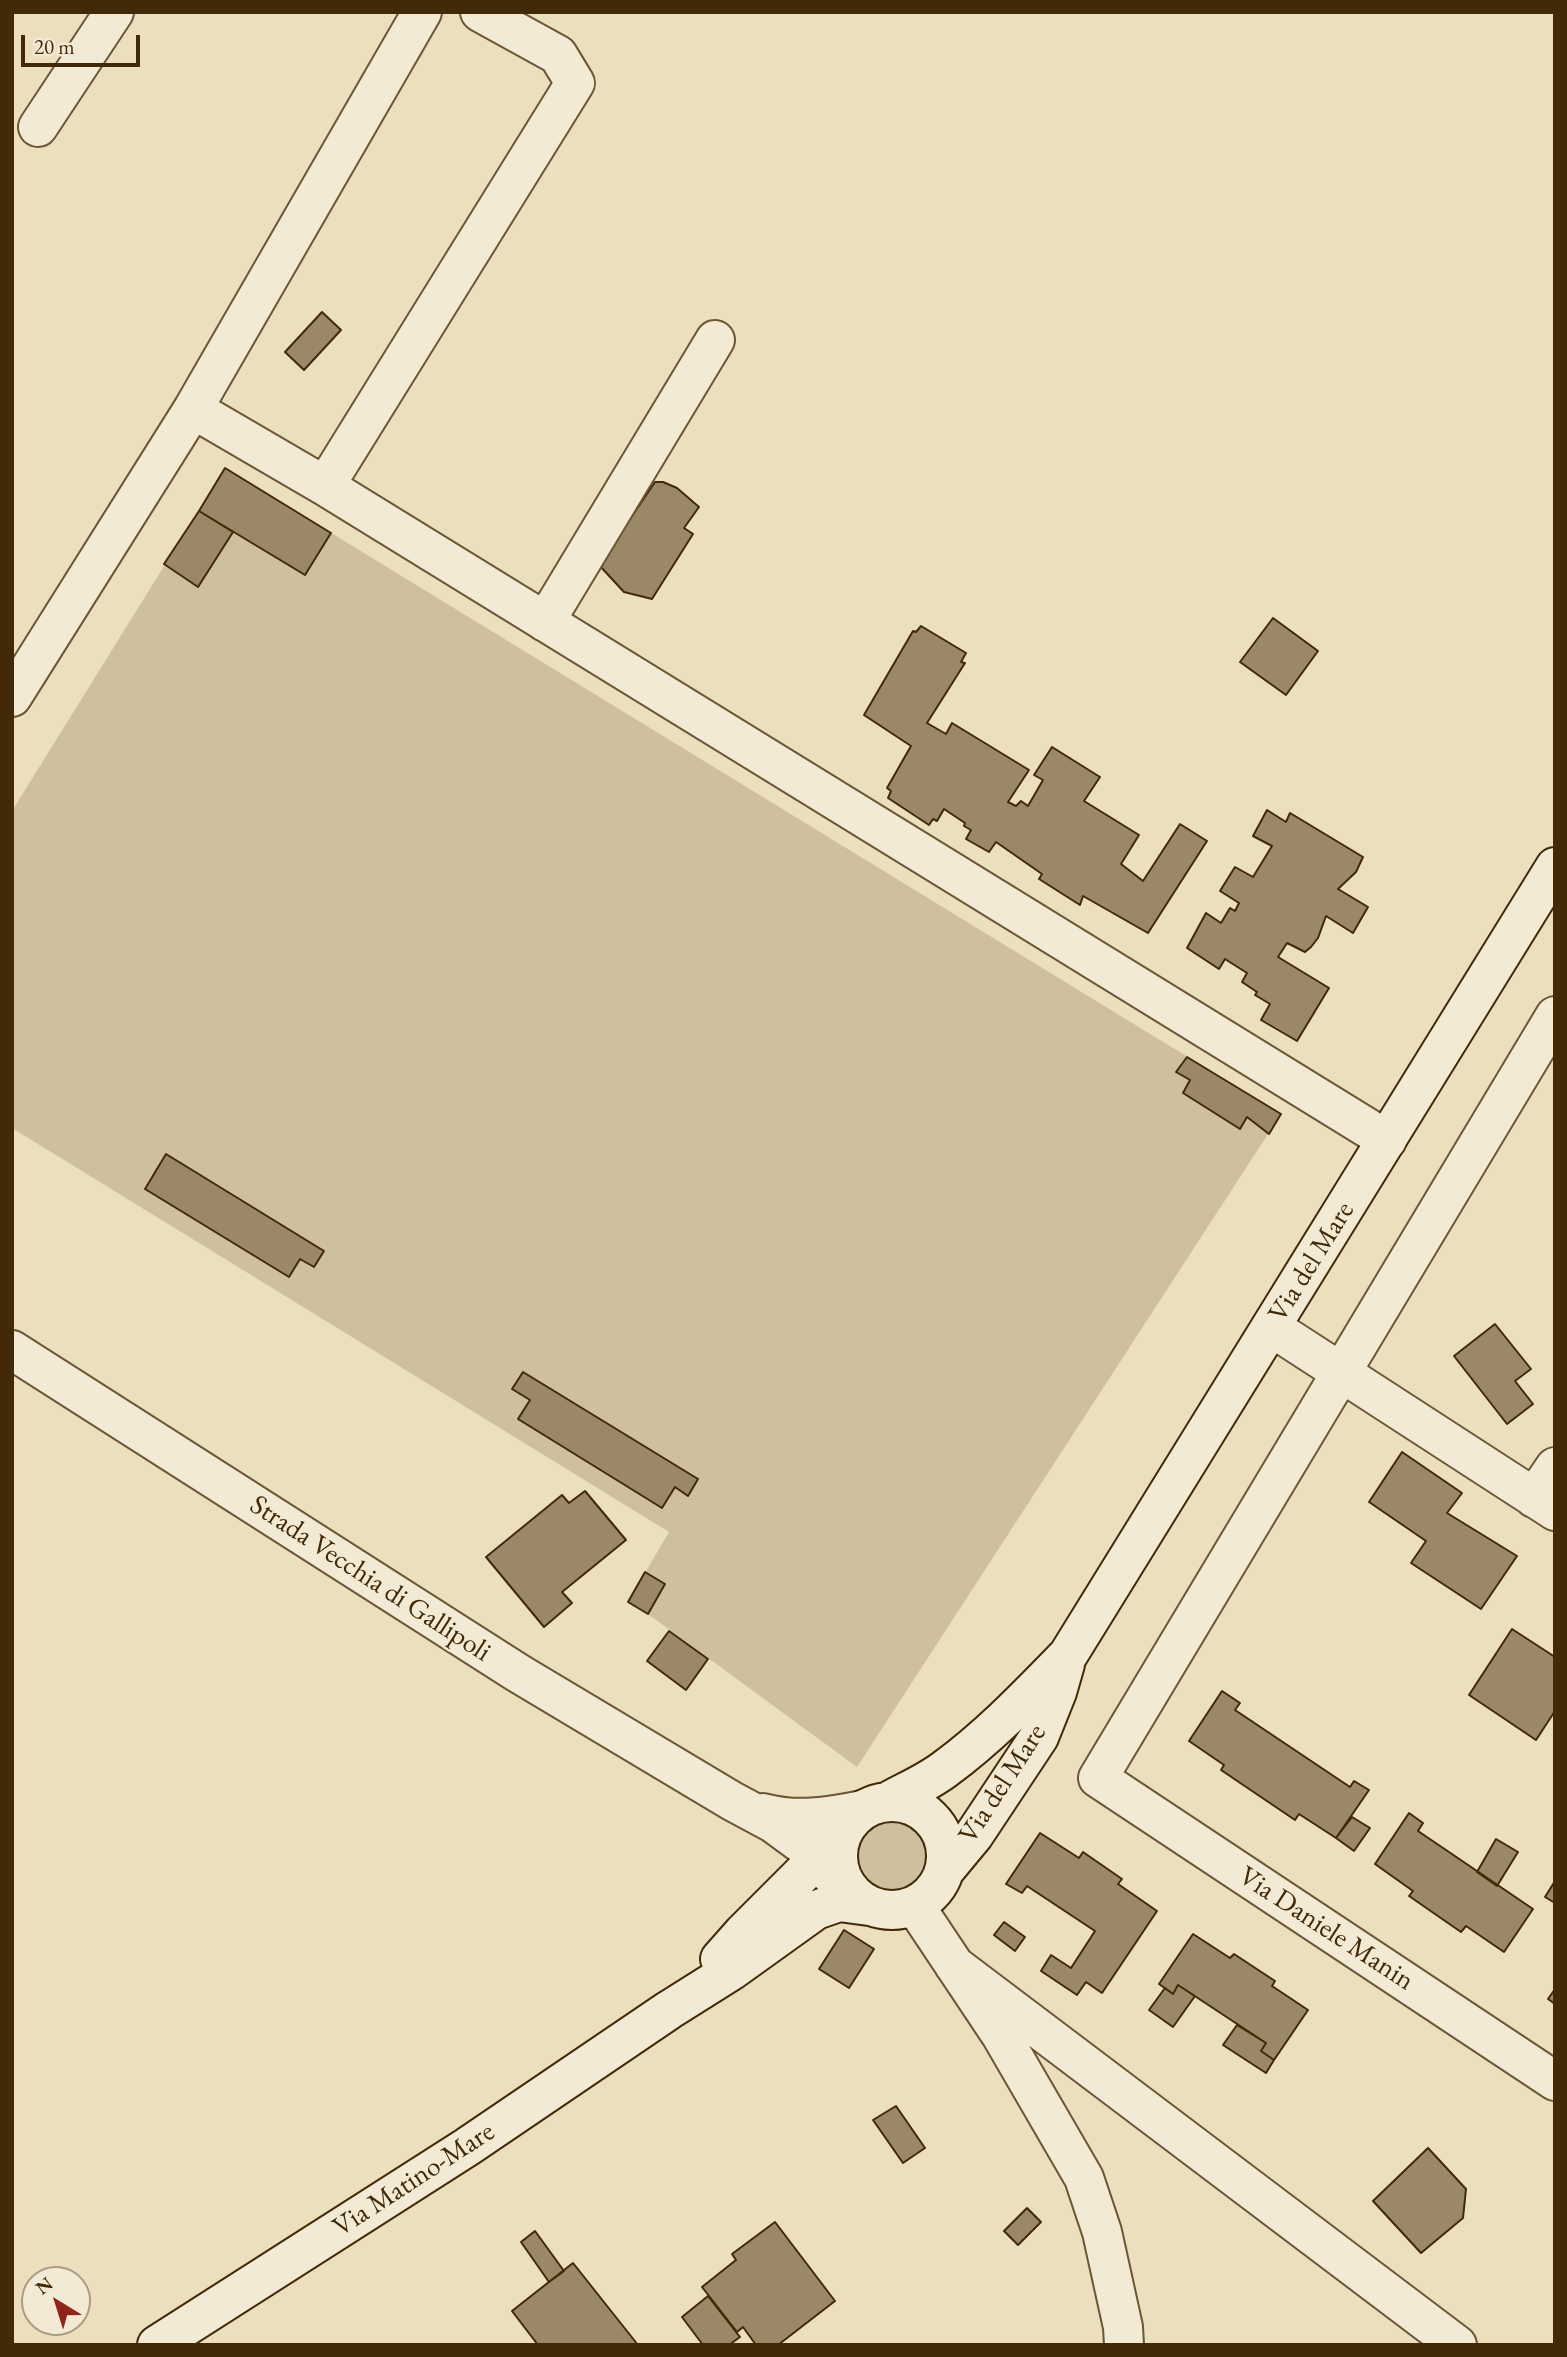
<!DOCTYPE html>
<html>
<head>
<meta charset="utf-8">
<style>
	body { margin:0 }
	#map { position:relative; width:1567px; height:2357px; overflow:hidden; background:#ebdfbd; font-family:"EB Garamond",serif }
	canvas { display:block }
	.frame { position:absolute; inset:0; border:14px solid #422908; pointer-events:none }
	.north { position:absolute; left:21px; top:2266px; width:70px; height:70px; box-sizing:border-box; background:#f2ead4; border:2px solid #ac9d82; border-radius:50%; rotate:322deg; font-size:19px; font-weight:700; line-height:28px; text-align:center; color:#422908 }
	.north::after { content:''; display:block; margin:auto; width:24px; height:32px; background:#8f2418; clip-path:polygon(50% 0,100% 100%,50% 72%,0 100%) }
	.scale { position:absolute; left:21px; top:35px; width:119px; height:32px; box-sizing:border-box; border:4px solid #422908; border-top:0; padding-left:9px; font-size:21px; line-height:24px; white-space:nowrap; color:#422908; -webkit-text-stroke:5px #f2ead4; paint-order:stroke }
</style>
</head>
<body>
<div id="map">
<canvas width="1567" height="2357"></canvas>
<div class="frame"></div>
<div class="north">N</div>
<div class="scale">20 m</div>
</div>
<script>
const g = document.querySelector('canvas').getContext('2d');
g.lineJoin = 'round';
function fillPath(path, color) { g.fillStyle = color; g.fill(path, 'evenodd'); }
function strokePath(path, color, width, dash) { g.strokeStyle = color; g.lineWidth = width; g.lineCap = dash ? 'butt' : 'round'; g.setLineDash(dash || []); g.stroke(path); }
function drawText(font, color, halo, rows, align = 'center') {
  g.font = font + ' "EB Garamond",serif'; g.lineWidth = 5; g.setLineDash([]); g.textBaseline = 'middle'; g.strokeStyle = halo; g.fillStyle = color; for (const [text, x, y, turn = 0] of rows) {
    g.save(); g.translate(x, y); g.rotate((+turn || 0) * Math.PI / 180); g.textAlign = isNaN(turn) ? turn : align; if (halo) g.strokeText(text, 0, 0); g.fillText(text, 0, 0); g.restore();
  }
}
fillPath(new Path2D(`
	M225,468L1281,1114L857,1767L648,1614L628,1602L669,1532L12,1128V811Z
	M851 1856a39 39 0 1 1 78 0a39 39 0 1 1-78 0Z`), '#cec09e');
const building = new Path2D(`
	M322,312L341,330L304,370L285,352Z
	M225,468L331,533L305,575L199,511Z
	M655,482H663L677,488L699,507L684,528L693,534L652,599L624,592L599,565Z
	M199,511L233,532L198,587L164,564Z
	M1273,618L1318,651L1286,695L1240,662Z
	M921,626L966,653L961,662L965,663L927,723L946,734L952,723L1029,770L1008,802L1016,806L1021,801L1028,806L1043,780L1034,775L1052,747L1100,777L1084,801L1139,835L1121,864L1143,881L1180,824L1207,841L1148,933L1083,896L1080,905L1039,879L1042,874L996,842L989,852L966,839L971,830L964,826L965,823L944,809L937,821L933,819L929,825L888,798L891,791L887,788L911,746L864,715L913,631L916,632Z
	M1267,810L1286,822L1290,813L1363,857L1356,872L1338,889L1368,907L1353,933L1326,916L1318,938L1311,947L1305,952L1287,943L1278,957L1329,988L1297,1041L1261,1020L1270,1004L1255,995L1257,992L1242,982L1247,973L1225,959L1219,969L1187,948L1206,913L1221,923L1230,908L1235,911L1239,903L1220,891L1235,867L1253,877L1272,846L1253,836Z
	M1187,1057L1281,1114L1269,1134L1247,1117L1240,1129L1183,1093L1190,1080L1176,1072Z
	M166,1154L324,1251L314,1267L300,1259L289,1277L145,1189Z
	M1495,1324L1531,1369L1515,1381L1533,1404L1507,1424L1454,1356Z
	M523,1372L698,1479L688,1496L675,1487L662,1508L518,1419L530,1400L512,1389Z
	M1402,1452L1462,1493L1447,1513L1517,1556L1481,1609L1411,1563L1426,1541L1369,1502Z
	M585,1491L626,1540L562,1592L572,1603L544,1627L486,1557L562,1495L569,1503Z
	M645,1572L665,1584L648,1614L628,1602Z
	M1512,1629L1555,1657V1711L1536,1740L1469,1695Z
	M669,1631L708,1659L686,1690L647,1661Z
	M1222,1691L1240,1703L1235,1710L1350,1787L1354,1781L1369,1790L1336,1838L1299,1814L1295,1820L1221,1770L1224,1765L1189,1741Z
	M1409,1813L1423,1823L1418,1831L1533,1909L1504,1952L1466,1926L1461,1932L1409,1896L1413,1891L1375,1864Z
	M1352,1817L1370,1828L1354,1851L1336,1838Z
	M1040,1833L1079,1858L1083,1852L1122,1879L1118,1884L1157,1911L1102,1993L1086,1982L1077,1995L1041,1971L1051,1955L1071,1968L1095,1931L1027,1886L1022,1893L1006,1884Z
	M1496,1839L1518,1852L1497,1886L1477,1872Z
	M1555,1881V1903L1545,1897Z
	M1004,1922L1025,1937L1015,1951L994,1935Z
	M844,1930L874,1949L849,1988L819,1969Z
	M1193,1934L1230,1958L1234,1954L1275,1981L1272,1986L1308,2010L1274,2060L1261,2051L1266,2043L1178,1985L1173,1994L1159,1984Z
	M1178,1985L1195,1996L1173,2027L1149,2010L1165,1988L1173,1994Z
	M1555,1989V2004L1548,1999Z
	M1237,2025L1266,2043L1261,2051L1274,2060L1266,2073L1223,2045Z
	M896,2106L925,2148L903,2163L873,2120Z
	M1428,2148L1466,2189L1463,2218L1421,2253L1373,2201Z
	M1027,2208L1041,2222L1018,2245L1004,2231Z
	M775,2222L835,2301L778,2345H756L743,2327L737,2332L702,2287L736,2260L732,2254Z
	M535,2231L564,2271L549,2282L521,2242Z
	M573,2263L638,2345H538L512,2311Z
	M708,2296L740,2337L729,2345H703L682,2317Z`);
fillPath(building, '#9a8866');
strokePath(building, '#422908', 2);
const minor = new Path2D(`
	M38,127L114,12
	M193,409L325,486L1387,1140
	M325,486L575,83L558,55L480,12
	M545,622L715,340
	M12,697L193,409L422,12
	M1555,1016L1098,1778L1555,2081
	M1271,1327L1555,1511
	M1534,1498L1555,1467
	M915,1906L1001,2035L1084,2178L1102,2232L1123,2327L1124,2345
	M954,1965L1457,2345`);
const tertiary = new Path2D(`
	M12,1350L518,1673L732,1801L773,1823L803,1845L832,1876L844,1883
	M763,1813C797,1822 828,1817 862,1810`);
const secondary = new Path2D(`
	M889,1801C907,1791 928,1782 945,1769C990,1736 1029,1695 1068,1655L1555,867
	M838 1856a54 54 0 1 1 108 0a54 54 0 1 1-108 0Z
	M945,1870L974,1835L1039,1737L1057,1692L1065,1664
	M720,1959L743,1933L841,1835
	M157,2345L467,2147L669,2010L731,1971L816,1910L839,1902L869,1906`);
strokePath(minor, '#6c5635', 42);
strokePath(tertiary, '#6c5635', 42);
strokePath(secondary, '#422908', 42);
strokePath(minor, '#f2ead4', 38);
strokePath(tertiary, '#f2ead4', 38);
strokePath(secondary, '#f2ead4', 38);
drawText('28px', '#422908', '#f2ead4', [
	["Via del Mare",1312,1262,-58],
	["Strada Vecchia di Gallipoli",370,1579,33],
	["Via del Mare",1003,1784,-57],
	["Via Daniele Manin",1326,1929,33],
	["Via Matino-Mare",414,2180,-33]
]);
</script>
</body>
</html>
